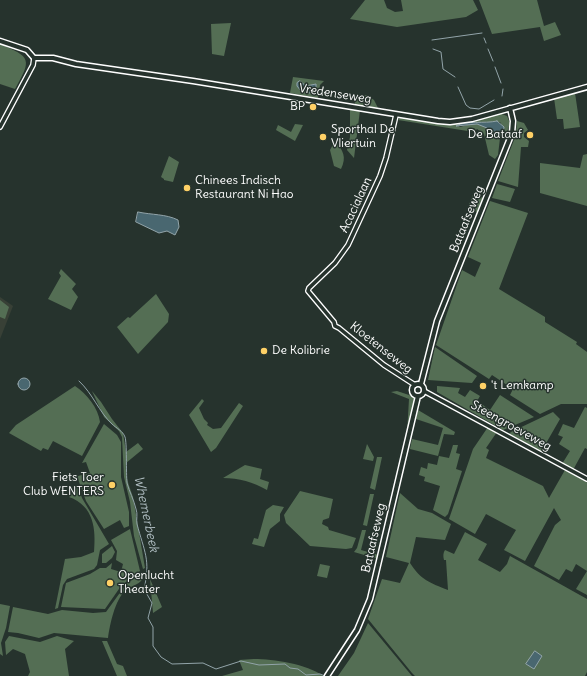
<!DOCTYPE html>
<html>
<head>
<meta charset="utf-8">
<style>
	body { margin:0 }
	canvas { display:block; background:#26332d }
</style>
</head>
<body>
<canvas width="587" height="676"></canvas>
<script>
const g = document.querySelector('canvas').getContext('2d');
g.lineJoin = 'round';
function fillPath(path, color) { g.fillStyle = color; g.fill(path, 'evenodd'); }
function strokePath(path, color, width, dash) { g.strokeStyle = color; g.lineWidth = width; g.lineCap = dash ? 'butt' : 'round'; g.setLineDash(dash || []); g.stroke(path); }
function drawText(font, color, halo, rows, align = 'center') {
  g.font = font + ' Delius,sans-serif'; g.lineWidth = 3; g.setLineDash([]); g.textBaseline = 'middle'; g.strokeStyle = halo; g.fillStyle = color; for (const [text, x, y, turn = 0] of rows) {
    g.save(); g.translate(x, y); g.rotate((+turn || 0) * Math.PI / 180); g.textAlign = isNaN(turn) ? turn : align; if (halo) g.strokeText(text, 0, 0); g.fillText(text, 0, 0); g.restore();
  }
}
fillPath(new Path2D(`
	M0,297L13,306L0,339Z`), '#384036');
fillPath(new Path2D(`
	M365,0H384L387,8L395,12L403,11L401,0H473L478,10L466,17L397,27L350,19Z
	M479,0H537L544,26L555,22L561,35L544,41L540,27L492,34Z
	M231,23L224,56L212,54L211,24Z
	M0,44C31,57 32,59 15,89L0,84Z
	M293,77L324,81L320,85L318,98L290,93Z
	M575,93L580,127L564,129L563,119H557L554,98Z
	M367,95L374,100L378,108L355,104L354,96Z
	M350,109L360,110L354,158L347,150L350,137Z
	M499,113L507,116L510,123L506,136L500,138L498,155L495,159L489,155L484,134L477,129L474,132L398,120L400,118L452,125ZM474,122H500L505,130L503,134C489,137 488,125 477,124C472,123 465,126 460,127L457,125Z
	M517,121L524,123L528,130L524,133V137L529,141L528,147H521L518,187L498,181L516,135Z
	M295,124L303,125L295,141L276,130L278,125L291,132Z
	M335,141C343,150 347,157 341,169L334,166L330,150Z
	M587,154V206L540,193V163L580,168L583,155Z
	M169,156L179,162L173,182L164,180V179L161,177Z
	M497,184L515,189L510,202L492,198Z
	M474,192L484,199L478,213L468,207Z
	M490,201L528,213L499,289L545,317V322L577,342L576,344L587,352V404H561L540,414L510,395L513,389L492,375L489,379L436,345L462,270L475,277L481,263L468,257Z
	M61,269L76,284L72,289L78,297L71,310L48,299L61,276L59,273Z
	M156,294L169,314L168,322L138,354L117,327L128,317L130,318L132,316Z
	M0,300L9,307L5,319L0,317Z
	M435,347L477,376L472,383L428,380Z
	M75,386C87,394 98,408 100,422L82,456L53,441L48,450L43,448L41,451L9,433L16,425Z
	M437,386L460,388L458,393L465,397L470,390L480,396L477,401L490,410L500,395L534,417L503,430L437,392Z
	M92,391L101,402L112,419L123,433L126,452L138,443L143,449L126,463C125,477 129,485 133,497L145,568L143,569L134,536L130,502L124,477L122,437L119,431L104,417Z
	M397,391L415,397L407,434L409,399L391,392Z
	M202,399L204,401L199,408L204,419L208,423L207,425L213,429L221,428L239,403L243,406L216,448L211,452L189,415Z
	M585,407L587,408V449L585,448L573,470L562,464L570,451L559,444L563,437L558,435L563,424L574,428Z
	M418,410L455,432L454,435L444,434L438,456L410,449L412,439L438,445L443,428L416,419Z
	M553,412L560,419L541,452L509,434L511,432Z
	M104,424L117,435L121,442V477L129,512V526L124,528L120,520L104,529L86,501L78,479V476L90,473L86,462L82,463Z
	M488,427L497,432L486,448L489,450L486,458L543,486L549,498L565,470L587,482V595L576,589L587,571L576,564L572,572L566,569L559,580L534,566L555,525L561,520L554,508L525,561L504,550L516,530L486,514L475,534L449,519L473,449Z
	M367,444L374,457L373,461L363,459Z
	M453,445H458L456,453L460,454L456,469L462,471L448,514L445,517L433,510L440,486L424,481L425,477L419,475L421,467L427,469L428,463L437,465L439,456L449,458Z
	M377,457H382L375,490L370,488Z
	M245,465L262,469L260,479L269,482L267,490C253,482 239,478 223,478Z
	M76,487H78L82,498L109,544L100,550L97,565L94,569L67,579L63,585L58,608L55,609L65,559L81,557L94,552C96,529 94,506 69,497Z
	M300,491L333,499L329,518L323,520L322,524L328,527L329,530L356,538L352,548L346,549L310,546L286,523L284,515Z
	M400,493L418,509L432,513L451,524L445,540L416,537L410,563C421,580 430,583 448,590L446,560H444C443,556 443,553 445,550L454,554L465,532L487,544L478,560L500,572L507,564L510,556L587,599V672L585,676H415L412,673L368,619L382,579L400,583L409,563L386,557Z
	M370,494H374L367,526L363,525Z
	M273,505L284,507L280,514V521L270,529L264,547L252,544L254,538L258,539L266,510Z
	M130,529L140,571L121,586L105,609L61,607L66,583L90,574L100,568H106L112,563L111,569L121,572L123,564L116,560L117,551L111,540Z
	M362,530H366L361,550L379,555L378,559L354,552L357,548Z
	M112,546L115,552L112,558L106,563H102V554Z
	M320,564L330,566L327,578L317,576Z
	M142,573L143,579C137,586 130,586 125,591C115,600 110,624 108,638L54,633L39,638L18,633L8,632L13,607L48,614L62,610L93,613L106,612L127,583Z
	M150,579L162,607L153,613Z
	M0,604L10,606L6,628L1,643L3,656L0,654Z
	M368,623L412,676H338L354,653Z
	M9,636L40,642L57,636L74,641L65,649L69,676H28L30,672L25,654L13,649L6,655L5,642Z
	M102,641H107L117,664L123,666L127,676H117Z
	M254,659C273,659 307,664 323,676H222L243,670L239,660Z`), '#546e54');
const water = new Path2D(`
	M300,81L306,86L316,84V90L310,93L301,91L297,86V83Z
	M497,121L504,127L503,134L493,135L487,128L477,124L456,126C467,120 484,124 497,121Z
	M138,212C152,215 166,214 178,220L179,227L175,235L167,231L159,233L136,222Z
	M18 384a6 6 0 1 1 12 0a6 6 0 1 1-12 0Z
	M535,651L542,656L534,669L526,664Z`);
fillPath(water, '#496770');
strokePath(water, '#92a4a9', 1);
strokePath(new Path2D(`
	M484,38L486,43
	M432,40L482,33
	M433,49L441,52L443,69L455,77
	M488,49L493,61
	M495,67L501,83
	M458,87L466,105L470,108L479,109L494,100
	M502,96L503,89
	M79,381C93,394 99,412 112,424C116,428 123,431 125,437C127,442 126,473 127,483C129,491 134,500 136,509C138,514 136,519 137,524C144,551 151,560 144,589L152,603L148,618L153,627V646L161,657L172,664L203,663L216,669L241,661L259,665L285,664L290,668L298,669L306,675L320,674L325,676`), '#92a4a9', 1);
const tertiary = new Path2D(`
	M396,115L386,158L380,176L348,245L335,263L309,288L308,291L334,322L335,326L339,328L384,365L415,385
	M0,127L33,65L34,58
	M424,391L587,479`);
const secondary = new Path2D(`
	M0,41L27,50L34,58H53L76,64L193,81L438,121L450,122L472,119L587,87
	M412 390a6 6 0 1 1 12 0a6 6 0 1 1-12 0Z
	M421,384L437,321L512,133L513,121L510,108
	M327,676L357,630L370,599L418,396`);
strokePath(tertiary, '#fff', 6);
strokePath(secondary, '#fff', 7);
strokePath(tertiary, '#26332d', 3.5);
strokePath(secondary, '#26332d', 4);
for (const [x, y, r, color] of [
	[313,107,4,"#ffd166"],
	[530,135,4,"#ffd166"],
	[323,137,4,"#ffd166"],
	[187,188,4,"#ffd166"],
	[264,351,4,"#ffd166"],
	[483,386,4,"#ffd166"],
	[112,485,4,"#ffd166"],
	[110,583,4,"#ffd166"]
]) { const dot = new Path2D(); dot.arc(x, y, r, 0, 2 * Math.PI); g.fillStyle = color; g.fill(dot); strokePath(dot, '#26332d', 1.5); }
drawText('12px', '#fff', '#26332d', [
	["Vredenseweg",335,94,9],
	["Acacialaan",356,205,-65],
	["Bataafseweg",467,219,-68],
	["Kloetenseweg",381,348,38],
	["Steengroeveweg",511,426,29],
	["Bataafseweg",374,538,-77]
]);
drawText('12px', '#fff', '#26332d', [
	["BP",305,107,"right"],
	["Sporthal De",331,130],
	["Vliertuin",331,144],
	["De Bataaf",522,135,"right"],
	["Chinees Indisch",195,181],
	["Restaurant Ni Hao",195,195],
	["De Kolibrie",272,351],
	["'t Lemkamp",491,386],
	["Fiets Toer",104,478,"right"],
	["Club WENTERS",104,492,"right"],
	["Openlucht",118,576],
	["Theater",118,590]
], 'left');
drawText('italic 13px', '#adbbbf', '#26332d', [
	["Whemerbeek",146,514,78]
]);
</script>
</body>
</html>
